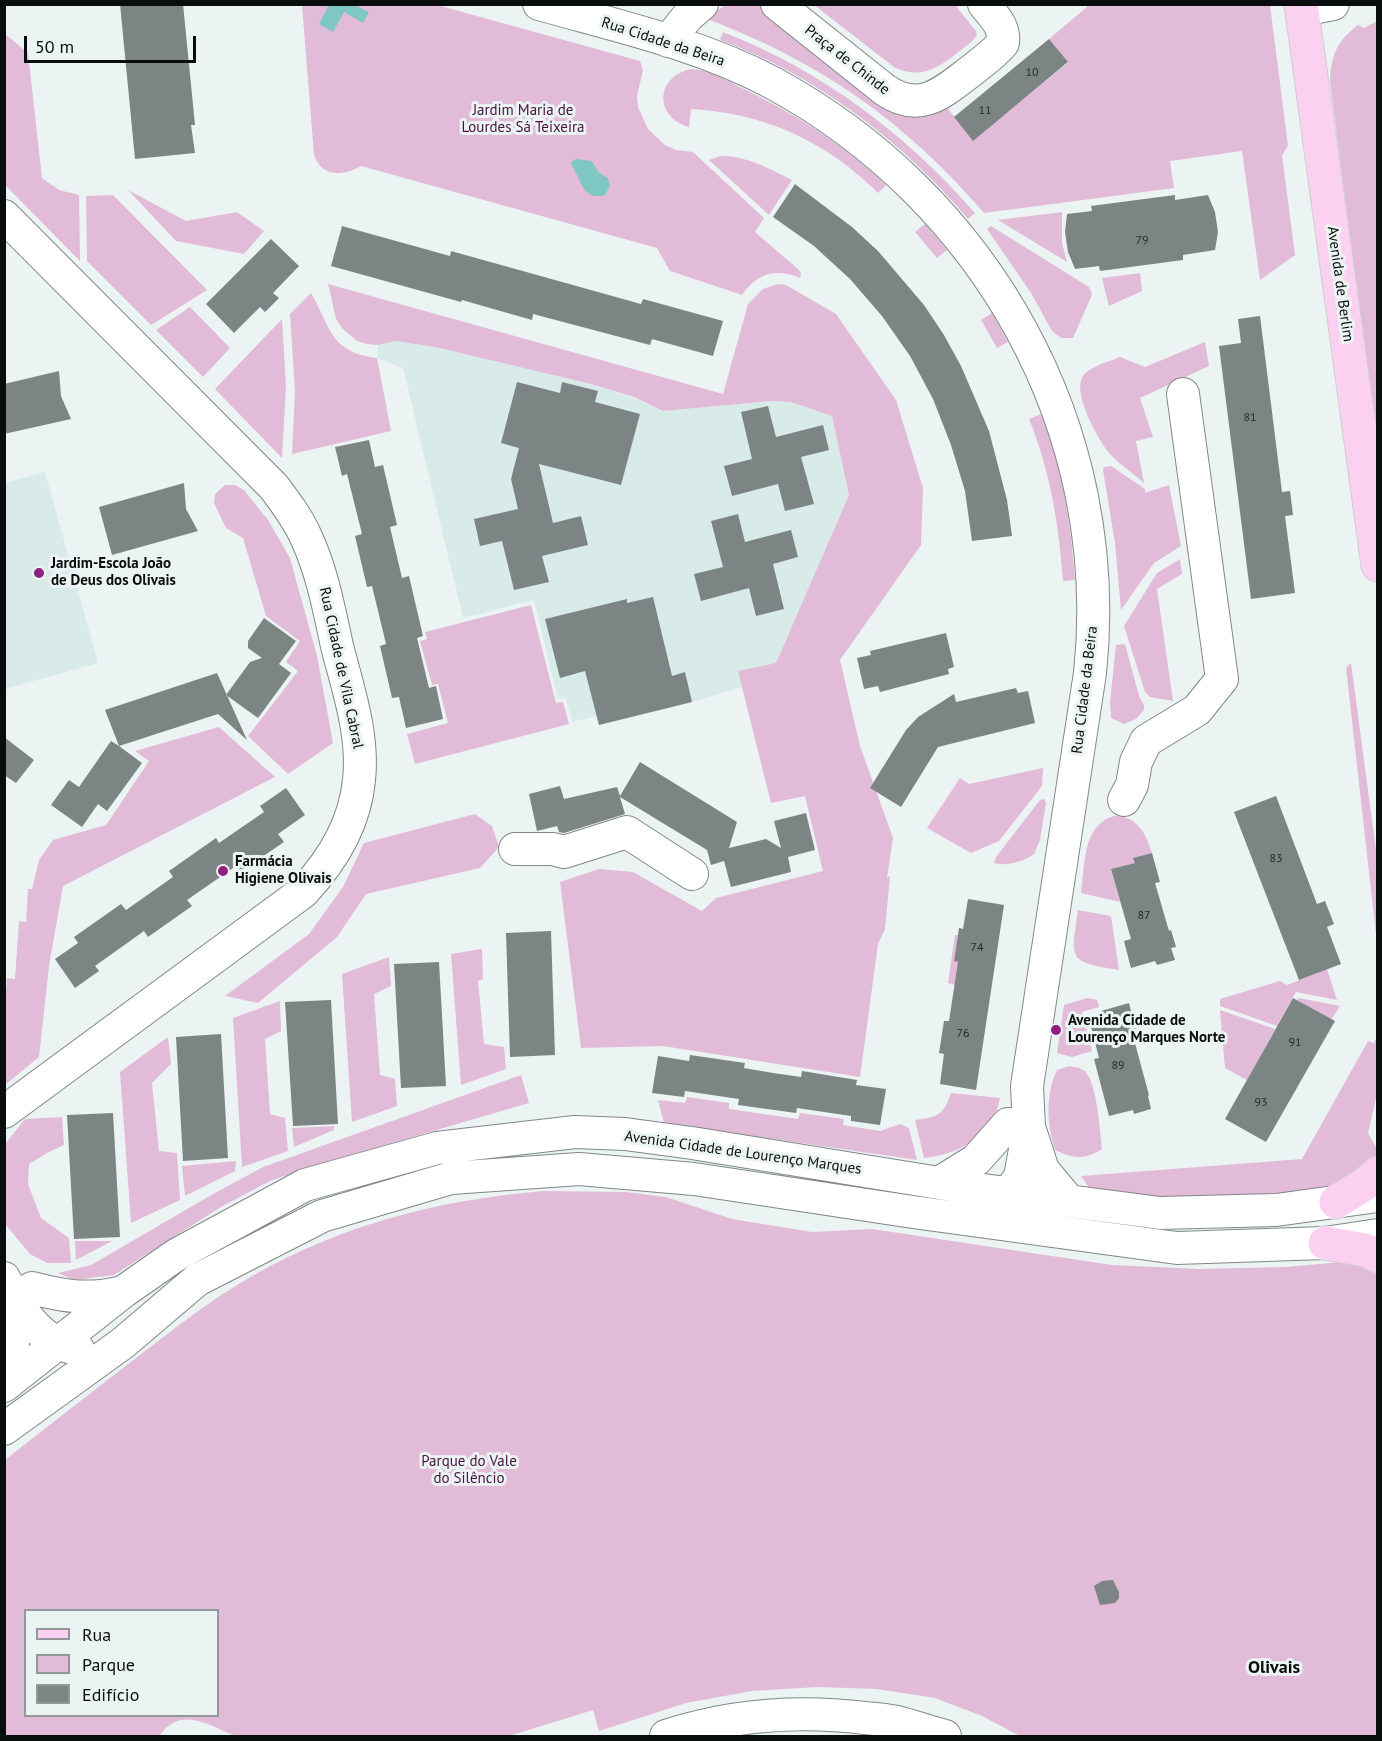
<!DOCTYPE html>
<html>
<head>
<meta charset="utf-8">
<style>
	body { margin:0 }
	#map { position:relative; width:1382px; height:1741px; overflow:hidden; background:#ebf4f3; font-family:"PT Sans",sans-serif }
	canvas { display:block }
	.frame { position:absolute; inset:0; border:6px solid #0a0d0d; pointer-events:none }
	.legend { position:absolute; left:24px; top:1609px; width:195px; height:108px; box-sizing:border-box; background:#ebf4f3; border:2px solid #919897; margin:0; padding:8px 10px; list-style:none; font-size:18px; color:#0a0d0d }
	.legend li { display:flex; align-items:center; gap:12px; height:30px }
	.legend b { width:30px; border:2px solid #919897 }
	.scale { position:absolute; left:24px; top:36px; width:172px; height:27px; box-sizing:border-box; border:3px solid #0a0d0d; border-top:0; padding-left:8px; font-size:18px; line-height:21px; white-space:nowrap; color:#0a0d0d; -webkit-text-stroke:4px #ebf4f3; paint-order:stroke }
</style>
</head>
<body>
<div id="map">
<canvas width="1382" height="1741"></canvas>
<div class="frame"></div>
<ul class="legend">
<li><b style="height:8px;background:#fbd0f1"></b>Rua</li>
<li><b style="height:16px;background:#e2bbd8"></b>Parque</li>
<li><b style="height:16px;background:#7c8584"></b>Edifício</li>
</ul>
<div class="scale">50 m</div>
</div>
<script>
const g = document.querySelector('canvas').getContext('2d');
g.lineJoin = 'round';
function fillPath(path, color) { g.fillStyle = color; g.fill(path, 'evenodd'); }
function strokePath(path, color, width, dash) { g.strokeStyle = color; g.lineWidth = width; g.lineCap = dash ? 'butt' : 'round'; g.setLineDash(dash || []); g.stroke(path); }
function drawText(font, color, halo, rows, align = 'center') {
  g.font = font + ' "PT Sans",sans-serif'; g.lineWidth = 6; g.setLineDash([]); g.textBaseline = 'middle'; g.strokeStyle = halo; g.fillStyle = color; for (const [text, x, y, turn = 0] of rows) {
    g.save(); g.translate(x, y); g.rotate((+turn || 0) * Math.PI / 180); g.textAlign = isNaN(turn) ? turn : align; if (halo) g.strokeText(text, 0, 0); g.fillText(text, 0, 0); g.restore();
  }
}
fillPath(new Path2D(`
	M395,341L435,347L591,384L634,398L663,411L771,401L791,402L832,416L849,495L776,663L738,671L742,687L692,702L599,725L596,716L572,722L566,698L558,699L534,600L463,618L403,368L377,358L378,345Z
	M45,472L98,663L5,689V483Z`), '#d8ebe9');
fillPath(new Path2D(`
	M302,5H437L640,61L643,70L637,96L638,107L648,129L665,145L676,150L693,152L764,218L755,232L799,270L801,274L800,278C776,268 757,273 742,295L670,271L657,248L361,166C343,176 322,178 314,155Z
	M726,5H760L879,98L944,104L973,140L1068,63L1049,39L1087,7L1086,5H1270L1288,146L1282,155L1295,255L1260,280L1242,151L1170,161L1174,188L984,213C904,120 820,62 705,18Z
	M814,5H955L976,31L977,35C972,43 963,48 956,54C936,70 918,79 894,67Z
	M1377,21V450L1330,81C1331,55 1337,41 1358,25L1364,28Z
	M723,32C821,70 905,133 975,213L968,219C901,140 817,76 720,40Z
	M4,33L28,53L42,178L59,190L79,195L80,261L5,185Z
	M691,69C709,70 726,80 742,88C794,113 844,145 886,185L878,193C826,141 764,113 691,109L689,127C654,117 655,77 691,69Z
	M720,156C745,155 770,169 792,180L769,215L709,160Z
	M128,190L186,221L237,212L264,231L244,254L176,241Z
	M113,195L207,290L151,325L87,261L86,196Z
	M1062,212V243L1067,262L998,220Z
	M925,224L947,250L937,258L915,232Z
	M991,226L1089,287L1092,294L1091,297L1073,338H1061L1052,331L1031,293L987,229Z
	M1140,273L1142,291L1109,306L1102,278Z
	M328,284L723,394L748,304L763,289L778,284L786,285L836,314L896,400L923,488L921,545L840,660L860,746L893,838L887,878L890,876L885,929L878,944L860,1077L663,1046L581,1048L560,882L599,869L633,872L702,911L716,898L823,871L805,796L771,803L738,671L776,663L849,495L832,416L791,402L771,401L663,411L634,397L591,384L435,347L395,341L378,345L367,344L357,341L342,328L336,319Z
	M311,293C331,327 329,352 377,358L391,431L292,454L295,391L290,314Z
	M190,307L230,348L203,377L156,330Z
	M992,313L1008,342L997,348L981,320Z
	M282,319L286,386L282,458L215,389Z
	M1205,342L1209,366L1140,398L1153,437L1136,441L1144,483C1132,472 1115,462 1106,449C1096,435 1072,392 1083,376C1090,366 1109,362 1120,357L1145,367Z
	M1041,414C1062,467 1071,523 1075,580L1063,581C1059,525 1050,470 1029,419Z
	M1111,466L1145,489V493L1169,485L1181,546L1154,563L1121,610L1115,543L1103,470L1104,467Z
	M225,485H235L244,490L268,520L290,558L317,656L333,743L288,774L248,736L298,671L286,662L300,641L266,616L243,538L226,528L214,503L215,494Z
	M1180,559L1182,574L1157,589L1173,701L1150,697L1145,692L1124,626L1157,573Z
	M531,605L556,703L563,702L569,724L415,764L407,734L448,723L438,684L432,685L420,641L427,639L425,632Z
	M1125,644L1139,696L1144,705V710L1136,719L1124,724L1111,718L1110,702L1116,645Z
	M1351,663L1377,858V943L1346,668Z
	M219,727L275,777L63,886L49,966L39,1057L5,1085L4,1018L7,978L15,979L19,921L26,922L28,889H32L39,860L53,840L106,825L149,761L135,751Z
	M1043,768L1042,786L999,841L971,853L927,828L960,778L969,784Z
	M1044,799L1046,803L1040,840L1034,854C1025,861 1005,867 994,863L996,857L1040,800Z
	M475,814L492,826L499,847L480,868L366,894L337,937L258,1003L225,996L309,934L343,887L364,843Z
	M1114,816C1138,816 1146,834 1152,853L1134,858L1135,863L1111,869L1120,902L1081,893C1085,866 1082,825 1114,816Z
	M1078,910L1111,916L1119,970C1067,962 1071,960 1078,910Z
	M955,935H958L954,960L959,962L955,985L948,983Z
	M482,949L483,979L478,981L484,1044L504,1047L506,1069L461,1085L451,954Z
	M389,957L391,986L374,994L380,1075L395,1079L397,1106L352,1122L342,974Z
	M1327,969L1337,1000L1296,992L1277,1026L1220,1006V999L1280,981L1287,985Z
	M1087,998L1097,1000L1099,1007L1082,1012L1092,1051L1072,1057L1057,1053L1064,1005Z
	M1299,998L1340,1006L1331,1020L1297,1000Z
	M280,1001L281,1031L265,1039L270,1114L285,1118L288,1151L242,1167L233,1018Z
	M1220,1010L1275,1029L1247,1080L1225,1068Z
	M1377,1036V1094L1368,1133L1377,1149V1158L1322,1194L1199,1200L1092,1192L1081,1176L1302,1159L1368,1041L1374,1043Z
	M168,1037L171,1064L152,1083L159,1151L177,1153L180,1200L131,1223L120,1072Z
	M1069,1066C1073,1067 1079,1067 1083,1070C1097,1077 1100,1133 1102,1149C1085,1160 1073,1159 1055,1150C1047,1124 1045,1095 1057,1070Z
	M521,1075L529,1103L320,1164L270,1181L221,1207L114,1275L74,1280L58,1273L91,1265L213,1194L263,1167Z
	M951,1093L1000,1098C994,1135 959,1155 924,1158L915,1120C938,1117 943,1116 951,1093Z
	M687,1097L729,1103V1109L798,1119L800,1113L844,1119L843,1125L880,1131L900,1124L909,1128L917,1160L664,1123L658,1100L685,1103Z
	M62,1117L64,1145L47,1153L29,1164L28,1184L41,1218L69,1238L71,1263H47L30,1254L5,1224V1144L25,1119Z
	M334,1126V1130L294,1147L292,1128Z
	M236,1161L235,1171L185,1196L182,1166Z
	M544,1191L626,1192L666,1197L732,1219L812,1232L872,1229L1112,1265L1199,1269L1285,1267L1342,1262L1355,1264L1377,1275V1736H1020L982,1716L935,1698L877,1689L818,1687L752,1691L686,1703L599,1731L593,1710L509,1736H236C208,1725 181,1705 159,1736H5V1460C51,1424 98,1387 145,1351C174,1329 203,1306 234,1287C328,1228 434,1200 544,1191ZM26,1610H218V1716H26Z
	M75,1241H112L76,1260Z`), '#e2bbd8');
fillPath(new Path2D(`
	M329,5H355L369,12L363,23L344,12L333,32L319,24Z
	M576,159L592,161L598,172L608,178L610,186L605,195C581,202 581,176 570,163Z`), '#7fc7c2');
fillPath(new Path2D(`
	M120,4H183L195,125H191L195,153L135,159Z
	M1049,39L1068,62L973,141L954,117Z
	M795,184L852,227L878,251L924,305L944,335L961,366L989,431L1007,500L1012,536L972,541L965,491L951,445L933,399L910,356L882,316L850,279L814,246L773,217Z
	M1175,195V200L1208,195L1215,212L1218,232L1215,250L1183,255V260L1100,271L1099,266L1075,269L1068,252L1065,232L1067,214L1092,211L1091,206Z
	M342,226L450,256L451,251L641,304L643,299L723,321L713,356L652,339L650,345L533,314L532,320L462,300L461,302L331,266Z
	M271,239L299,266L273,293L279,298L265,312L260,307L234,333L206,304Z
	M1260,316L1282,492L1290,491L1293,515L1285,516L1295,593L1251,599L1219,346L1241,343L1238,319Z
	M59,371L61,396L71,419L4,434V384Z
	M517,382L560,393L562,382L598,391L595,402L640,414L621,485L539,464L553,523L581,516L588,545L542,556L549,582L514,590L502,541L480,546L474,519L518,509L511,479L519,448L501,443Z
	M768,406L776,437L823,425L829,450L801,457L814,504L785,511L778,484L732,496L724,466L752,459L741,412Z
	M369,440L375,467L383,465L397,525L390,527L402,578L409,576L423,636L417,638L429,688L436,686L443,719L406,728L399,697L392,698L380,646L386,644L372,586L367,587L355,536L362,534L347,474L342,476L335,447Z
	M184,483L186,509L198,531L112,555L99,507Z
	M738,514L745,542L791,530L798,557L773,564L784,609L756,616L749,588L701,601L694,574L723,567L711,521Z
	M653,597L672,676L685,672L692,702L599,725L585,671L560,678L545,619L627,599V603Z
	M264,618L296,641L279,664L291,673L258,718L226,695L250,662L262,658L248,648V641Z
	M946,633L954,667L948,669L949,674L880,692L878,686L864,689L857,658L871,655L870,651Z
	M217,673L247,740L218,714L119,746L142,763L107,811L98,804L82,827L51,805L69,780L79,787L111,741L119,746L105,710Z
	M1016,688L1018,693L1028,691L1035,723L938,747L901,807L870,788L906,730L918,717L954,694L956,702Z
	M4,737L34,760L16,783L4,775Z
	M640,762L737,822L729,848L766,839L781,848L774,821L806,813L815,850L788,857L791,872L731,887L724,861L711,865L707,850L620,797L625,814L564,833L559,832L557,826L537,831L529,794L560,786L564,799L617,787L620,796Z
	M286,788L305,815L278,834L284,842L240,872L236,866L187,900L192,906L148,937L144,931L95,966L99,971L75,988L55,959L78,943L74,937L121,904L126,910L173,877L169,871L216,838L219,843L264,812L260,806Z
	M1276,796L1317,904L1325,901L1334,924L1327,927L1341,964L1299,980L1234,812Z
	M1152,853L1160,882L1155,883L1169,931L1171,930L1176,947L1171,948L1175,960L1157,965L1155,961L1131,968L1124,941L1131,939L1111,869L1135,863L1133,858Z
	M968,899L1004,905L976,1090L940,1084L944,1054L939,1053L944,1021H949L958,962L954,961L959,928L963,929Z
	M551,931L555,1055L510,1057L506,933Z
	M439,962L446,1086L401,1088L394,964Z
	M1293,998L1335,1021L1266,1142L1225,1119Z
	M331,1000L338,1124L293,1126L285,1002Z
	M1129,1003L1136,1031L1132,1032L1149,1095L1148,1096L1151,1109L1134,1114L1133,1110L1109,1116L1094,1059L1099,1058L1089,1019L1102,1015L1101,1011Z
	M221,1034L228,1158L183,1161L176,1037Z
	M690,1055L745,1063L744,1068L773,1073L801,1077L802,1071L857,1080L856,1085L886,1089L880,1125L851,1121V1116L797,1108L796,1113L738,1105L739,1099L685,1091L684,1097L652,1093L658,1056L689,1061Z
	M113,1113L120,1237L74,1239L67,1115Z
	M1113,1580L1119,1592V1598L1115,1603L1100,1605L1094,1586L1102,1581Z`), '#7c8584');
const minor = new Path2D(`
	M539,4C617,26 699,44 771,82C986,198 1116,428 1090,673L1027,1086L1029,1128L1020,1177L1008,1194L993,1208L971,1220
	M777,4L885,90C920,114 942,93 971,71C982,62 994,54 1003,43C1005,26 994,17 984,4
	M1302,10L1333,4
	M668,41L688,16L702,4
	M4,216L274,487C286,503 298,519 306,537C322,571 329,609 337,646C348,689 364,735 359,780C355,824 333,860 303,892L4,1112
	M1124,800L1132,785L1136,762L1146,741L1197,710L1222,679L1183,394
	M515,849H553L564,852L627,832L692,874
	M1030,1130L1043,1170L1069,1201
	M939,1183L976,1160L1008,1124
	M4,1278C21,1311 39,1343 78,1349
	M32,1288C66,1297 89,1300 123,1292
	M4,1384L13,1344L14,1298
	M4,1386L123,1292L176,1255L305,1185L437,1148L575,1132L625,1134L692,1143L976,1189L1160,1213L1276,1210L1378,1196
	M4,1429L123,1343L197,1280L322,1216L451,1178L579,1169L694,1179L913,1212L1177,1248L1325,1243L1378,1235
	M666,1736C730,1715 799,1710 865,1718C876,1719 887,1720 897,1722C913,1726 929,1732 945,1736`);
const major = new Path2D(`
	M1301,4L1378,565
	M1336,1202L1365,1184L1378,1173
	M1325,1243L1365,1250L1378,1256`);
strokePath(minor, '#7f8887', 34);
strokePath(major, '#cecfcf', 35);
strokePath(minor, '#fff', 32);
strokePath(major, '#fbd0f1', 33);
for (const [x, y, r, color] of [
	[39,573,6,"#901f7f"],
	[223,871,6,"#901f7f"],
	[1056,1030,6,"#901f7f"]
]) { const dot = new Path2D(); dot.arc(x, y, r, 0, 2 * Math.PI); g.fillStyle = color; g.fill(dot); strokePath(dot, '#ebf4f3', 2); }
drawText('12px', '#262b2b', null, [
	["10",1032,73],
	["11",985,111],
	["79",1142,241],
	["81",1250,418],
	["83",1276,859],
	["87",1144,916],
	["74",977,948],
	["76",963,1034],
	["91",1295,1043],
	["89",1118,1066],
	["93",1261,1103]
]);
drawText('15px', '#0a0d0d', '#ebf4f3', [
	["Rua Cidade da Beira",663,42,18],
	["Praça de Chinde",847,60,38],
	["Avenida de Berlim",1340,284,82],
	["Rua Cidade de Vila Cabral",341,668,78],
	["Rua Cidade da Beira",1085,690,-83],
	["Avenida Cidade de Lourenço Marques",743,1153,8]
]);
drawText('15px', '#491140', '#ebf4f3', [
	["Jardim Maria de",523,111],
	["Lourdes Sá Teixeira",523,128],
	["Parque do Vale",469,1462],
	["do Silêncio",469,1479]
]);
drawText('bold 15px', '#0a0d0d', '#ebf4f3', [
	["Jardim-Escola João",51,564],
	["de Deus dos Olivais",51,581],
	["Farmácia",235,862],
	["Higiene Olivais",235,879],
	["Avenida Cidade de",1068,1021],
	["Lourenço Marques Norte",1068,1038]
], 'left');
drawText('bold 18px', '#0a0d0d', '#ebf4f3', [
	["Olivais",1274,1668]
]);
</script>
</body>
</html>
